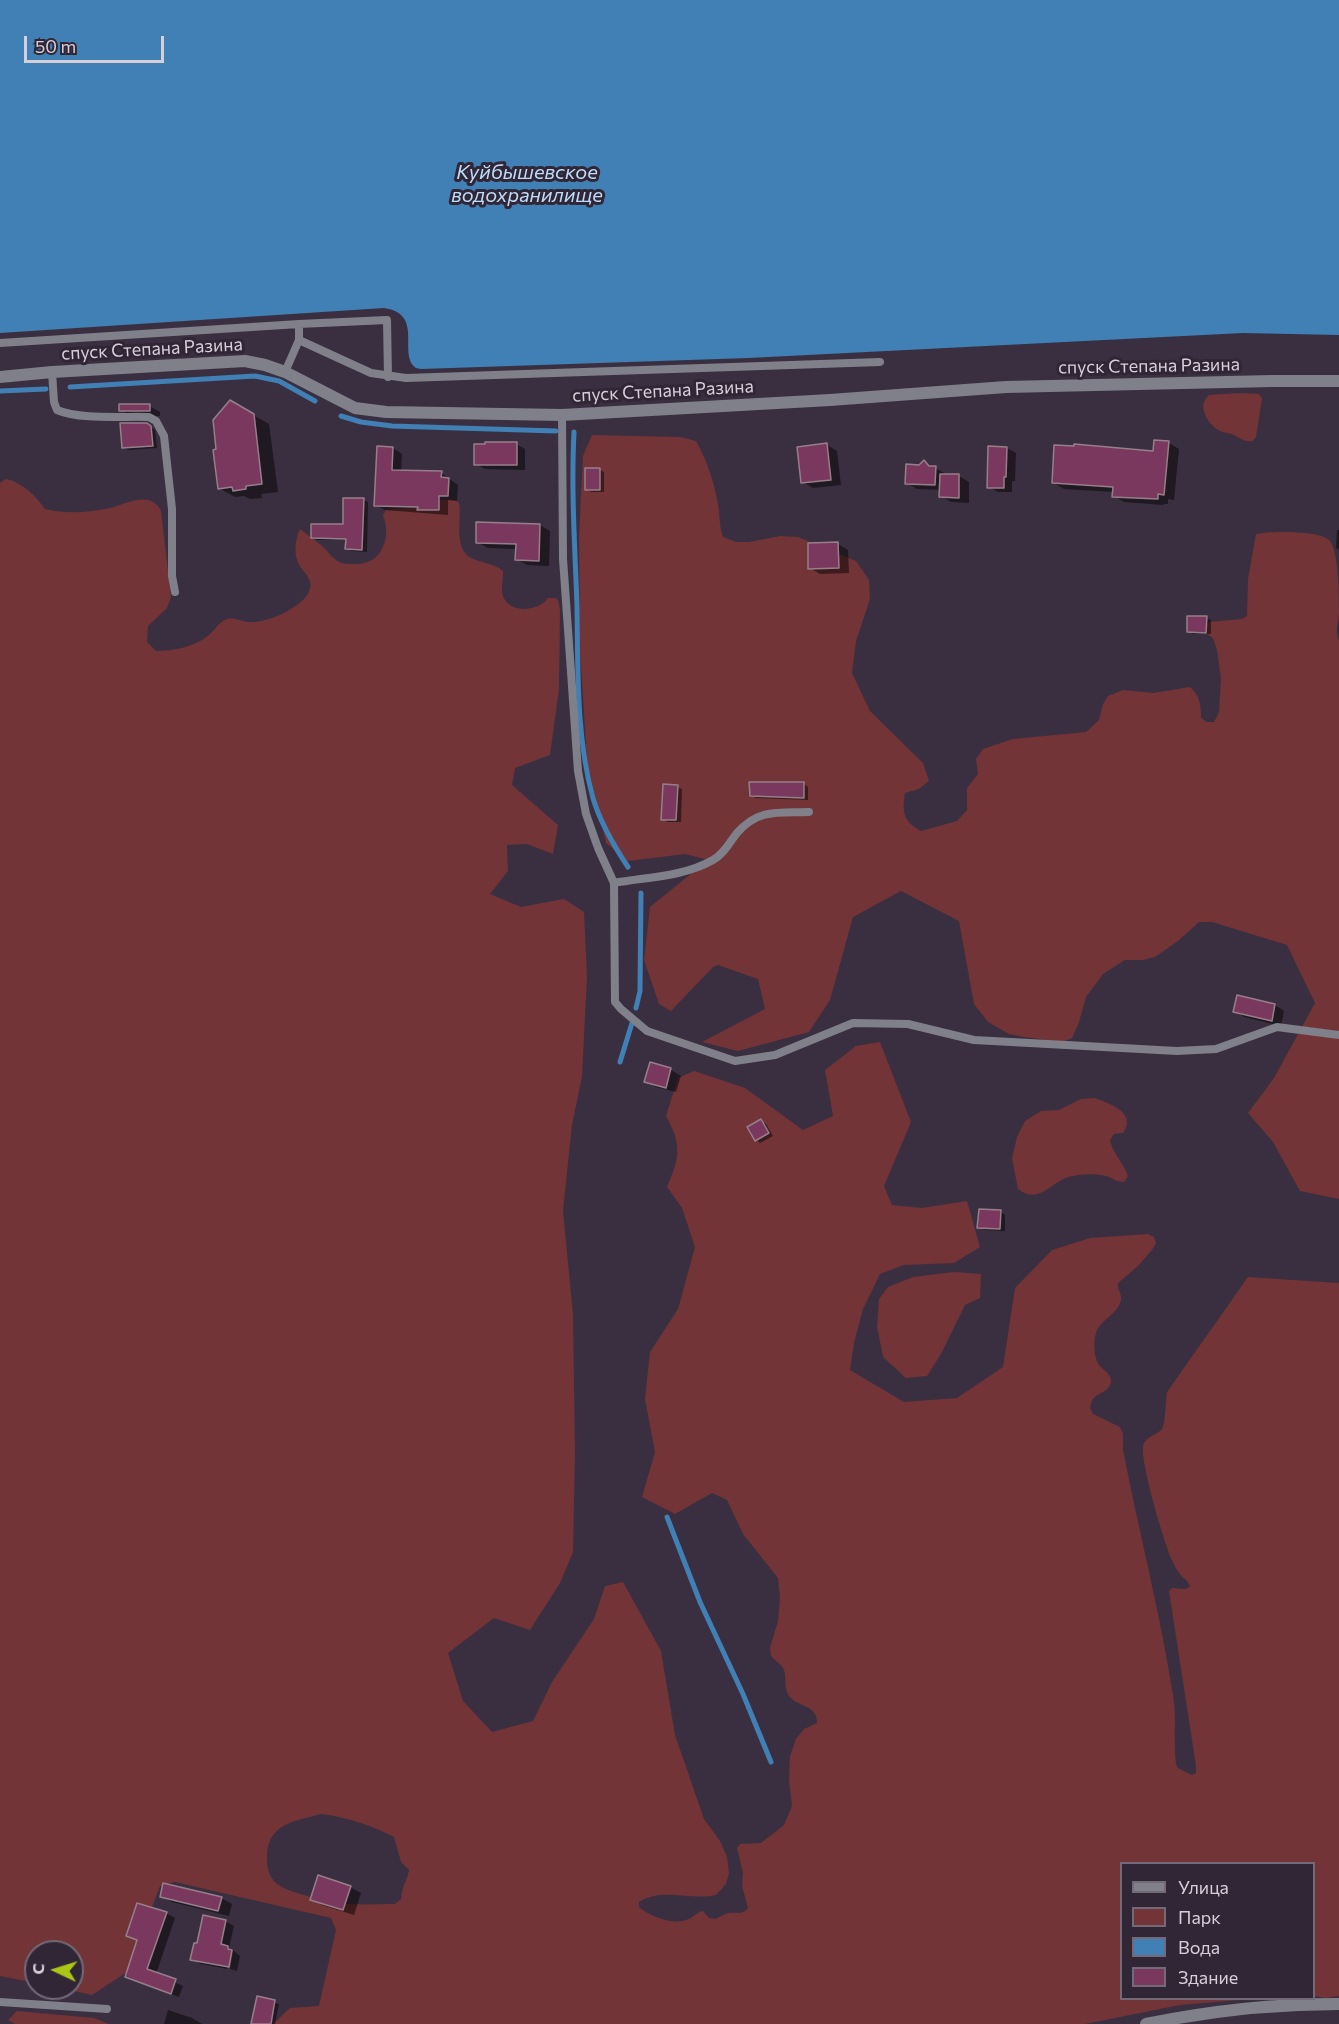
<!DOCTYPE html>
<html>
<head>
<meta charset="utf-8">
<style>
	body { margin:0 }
	#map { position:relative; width:1339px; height:2024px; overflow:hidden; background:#3a2f40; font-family:Commissioner,sans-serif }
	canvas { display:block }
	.legend { position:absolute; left:1120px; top:1862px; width:195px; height:138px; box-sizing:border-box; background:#302636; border:2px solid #726a78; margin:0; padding:8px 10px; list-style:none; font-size:18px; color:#d6cfda }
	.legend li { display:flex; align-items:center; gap:12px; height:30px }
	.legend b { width:30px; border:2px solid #726a78 }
	.north { position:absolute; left:24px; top:1940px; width:60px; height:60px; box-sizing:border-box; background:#302636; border:2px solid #726a78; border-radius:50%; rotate:274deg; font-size:16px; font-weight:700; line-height:24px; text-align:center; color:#d6cfda }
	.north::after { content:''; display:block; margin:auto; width:21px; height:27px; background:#abc615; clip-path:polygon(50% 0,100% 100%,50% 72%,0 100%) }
	.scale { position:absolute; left:24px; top:36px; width:140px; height:27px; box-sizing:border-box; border:3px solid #d6cfda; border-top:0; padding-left:8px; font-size:18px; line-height:21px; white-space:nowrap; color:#d6cfda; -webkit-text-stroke:4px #302636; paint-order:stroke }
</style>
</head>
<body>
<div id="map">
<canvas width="1339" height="2024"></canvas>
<ul class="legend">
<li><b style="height:8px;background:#7f808a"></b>Улица</li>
<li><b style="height:16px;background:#723436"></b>Парк</li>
<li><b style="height:16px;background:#4080b5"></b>Вода</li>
<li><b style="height:16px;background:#7b385f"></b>Здание</li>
</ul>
<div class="north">С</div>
<div class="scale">50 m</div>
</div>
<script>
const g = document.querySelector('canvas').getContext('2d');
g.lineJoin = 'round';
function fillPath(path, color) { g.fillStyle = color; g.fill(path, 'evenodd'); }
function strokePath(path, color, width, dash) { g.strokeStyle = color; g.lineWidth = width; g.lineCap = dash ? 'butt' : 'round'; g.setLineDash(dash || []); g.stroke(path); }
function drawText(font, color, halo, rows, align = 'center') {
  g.font = font + ' Commissioner,sans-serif'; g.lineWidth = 6; g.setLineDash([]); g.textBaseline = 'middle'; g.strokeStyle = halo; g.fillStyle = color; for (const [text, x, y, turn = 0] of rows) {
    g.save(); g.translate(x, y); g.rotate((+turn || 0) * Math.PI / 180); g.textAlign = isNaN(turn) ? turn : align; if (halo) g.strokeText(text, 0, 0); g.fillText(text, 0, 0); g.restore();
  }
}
fillPath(new Path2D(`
	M1239,393L1259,394L1262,398L1256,437L1253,441C1245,442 1241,439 1234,435C1230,433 1224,433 1220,431C1208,425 1196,405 1209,395Z
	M592,435L680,437L696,441C707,460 714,482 718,504C720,515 719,526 723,537L736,542H749L780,536L798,537L856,561L869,580L870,599L856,641L852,673L870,711L923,763L929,781L919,789L905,793C902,813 903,821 921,831L957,821L967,810V788L978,774L976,759L983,749L1013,739L1086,732L1099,720L1103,704L1108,696L1123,690L1153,693L1190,687C1200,696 1201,705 1201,718L1207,722H1214L1219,712L1221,679L1217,650L1213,638L1204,632L1205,626L1210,622L1242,619L1247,616L1248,579L1256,534C1269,531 1319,530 1329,540C1339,550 1339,597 1339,612C1339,622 1334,631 1339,640V1199L1300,1191L1273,1142L1248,1113L1274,1078L1315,1003L1287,945L1212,922H1199L1178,941L1155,957L1143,960H1125L1103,974L1086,997L1079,1022L1072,1038L1062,1042L1024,1037L1009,1034L988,1022L974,1004L959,921L901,891L853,917L830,1000L809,1032L738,1051L702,1042L765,1009L758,979L718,965L713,967L671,1011L659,1004L644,960L650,907L708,860L685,854L628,861L606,843L587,761L580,650L579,537L583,456Z
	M6,479C22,482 36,496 45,509C61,513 76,513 92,511C98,510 105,509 111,508C127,503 151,490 161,511L171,597L167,608L148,626L147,642L156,651C173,651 195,647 209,635C214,631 219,622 225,620C234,616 239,621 248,622C266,624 305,607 310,589C313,576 300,571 297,560C294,552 296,536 300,529C308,535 315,540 322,546C328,551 332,558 339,562C344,564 348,564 353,564C381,566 392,539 383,515L386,510L407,508L421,499L455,500L459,503C462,520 453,548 471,558C482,563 493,563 503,571C504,580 499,592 505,600C514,614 540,610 548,598H555L558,600L560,609L559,689L550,755L515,768L512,785L558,825L553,854L527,844L507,845L508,871L490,894L521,907L564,899L584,912L587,976L582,1076L572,1125L563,1211L573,1315L575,1453L573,1552L560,1583L530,1630L494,1618L448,1653L463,1701L492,1732L533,1721L552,1682L594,1619L605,1586L623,1582L661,1651L675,1735L704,1819L720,1841L727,1857L729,1873L726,1884L716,1895C691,1901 662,1887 639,1902V1907C649,1916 672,1925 686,1920C693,1918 696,1912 703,1911L709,1918L715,1919C720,1917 724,1914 729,1913C738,1912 742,1915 748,1908L742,1886L743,1873L737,1848L740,1844L761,1843L784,1825L792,1806L789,1780L790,1756L796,1739L804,1729L817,1723C817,1705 801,1708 791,1698C783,1691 787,1679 784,1670C782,1664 775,1661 771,1656L770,1648L778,1621L780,1597L778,1578L743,1534L727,1500L712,1493L675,1514L642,1497L655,1452L645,1399L650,1352L678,1309L695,1247L682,1208L667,1187C680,1157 682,1145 666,1116L678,1078L694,1071L745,1088L803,1130L833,1116L825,1070L856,1046L880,1042L911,1122L884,1186L892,1205L922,1208L967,1201L980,1247L954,1263L904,1265L880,1274L863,1309L854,1343L850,1370L904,1402L957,1398L1003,1367L1015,1288L1052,1250L1090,1238L1148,1234L1154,1237L1156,1243L1152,1250L1138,1266L1118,1283C1117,1289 1122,1294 1121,1300C1118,1314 1100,1320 1096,1333C1093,1342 1094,1358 1099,1365C1103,1370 1110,1373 1111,1380C1111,1392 1098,1392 1093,1399C1091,1402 1091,1405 1090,1408L1093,1414L1120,1427L1123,1434V1450C1139,1532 1160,1612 1173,1695C1177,1718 1173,1741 1176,1764L1178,1768L1192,1775L1196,1773V1766L1169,1591L1172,1588L1185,1589L1190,1587C1188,1579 1183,1579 1179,1573C1176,1569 1174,1564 1172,1560C1164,1542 1141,1465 1143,1447C1145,1436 1156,1436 1162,1429C1165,1425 1166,1400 1167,1392L1248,1277L1339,1283V1996L1325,1998L1314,1996V1864H1122V1998L1251,1999L1180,2005L1085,2024H273L290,2008L319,2006L336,1930L331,1918L175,1882L160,1886L127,1972L92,1995L60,1988H72V1952H36V1983L0,1976V483ZM321,1814C346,1817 371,1825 394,1837L401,1862L409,1870C407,1882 402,1885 401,1899L395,1904C380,1904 364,1905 348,1904C332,1902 283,1893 274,1881C267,1872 267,1865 267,1854C269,1823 296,1821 321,1814Z
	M1095,1098C1110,1104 1137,1112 1123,1133L1114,1134L1110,1140C1113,1154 1123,1162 1128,1176L1124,1182C1116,1182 1113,1178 1106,1176C1096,1173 1079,1174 1068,1177C1050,1183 1039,1205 1018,1189L1012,1158L1017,1137L1025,1121L1041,1111L1059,1110L1081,1099Z
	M954,1272L981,1274L980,1298L965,1305L941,1354L927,1376L906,1378L883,1357L877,1326L879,1299L888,1287L913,1277Z
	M17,2011L94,2018L109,2024H15L8,2020Z`), '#723436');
fillPath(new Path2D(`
	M0,0H1339V335L1243,333L748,358L421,369L416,368C397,354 425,314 384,308L0,333Z`), '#4080b5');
fillPath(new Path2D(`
	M230,402L269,424L278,492L261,494L262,498L250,499L244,496L235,497L219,488L218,451Z
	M149,406L160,412V416H131L121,410Z
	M147,425L155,430L157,448L128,450L123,447Z
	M1155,441L1169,443L1179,449L1174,500L1168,499V504H1164L1163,505L1124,502L1114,496V492L1064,489L1054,483L1154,453Z
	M516,444L525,449V470L485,469L476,464L486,445Z
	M827,445L837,451L841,485L813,488L803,482Z
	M393,448L402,454L401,471L441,473L458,485L457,501L448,500V515L385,510L376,505Z
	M1007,448L1016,453L1015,481H1012V492H998L989,487Z
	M924,462L946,474L945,475L959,476L969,482V503L951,502L941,496V490L917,489L907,483Z
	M600,470L604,472V492H591L586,489Z
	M364,500L368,502L367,552L351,551L347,549V540H317L312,537L344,526Z
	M540,525L550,531L549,566L527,565L517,559V549L488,548L477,542Z
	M1337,530H1339V550L1336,548Z
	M838,544L848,550L849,573L820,574L810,568Z
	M1207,618L1211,620V634H1193L1188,631Z
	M804,784L808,787V800L756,798L751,795Z
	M677,787L682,789L681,822H667L663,819Z
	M1238,997L1275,1005L1284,1011L1281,1026L1244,1017L1235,1011Z
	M671,1070L681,1076L676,1092L656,1087L646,1081Z
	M761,1121L766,1124L773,1136L760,1143L756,1140Z
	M1001,1212L1005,1215V1231L984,1230L979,1227Z
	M350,1887L361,1893L354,1915L322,1905L312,1899Z
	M161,1896L221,1898L232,1904L229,1916L172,1902Z
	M166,1913L175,1918L156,1974L183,1986L179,1997L135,1981L126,1976L138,1941L128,1935Z
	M225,1921L234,1926L229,1948L233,1950H230L227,1969L201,1964L192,1959L198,1945Z
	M233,1950L240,1956L237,1971L230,1969Z
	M258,1998L279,2004L275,2024H253Z
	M168,2010L192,2018L202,2024H164Z`), '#0007');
strokePath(new Path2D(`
	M70,387L255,376L279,381L315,401
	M0,391L46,389
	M341,416L361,422L392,426L556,431
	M574,432C571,491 575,548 577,606C578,669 576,737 593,798C600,822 614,846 628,867
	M636,1008L640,991L641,893
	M620,1062L632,1023
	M667,1517L700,1602L743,1694L771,1762`), '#4080b5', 5);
const building = new Path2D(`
	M230,400L254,414L262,484L246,486V489L233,491L232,487L218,489L213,450L216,449L213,420Z
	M119,404H150V411H119Z
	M120,423H147L151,426L153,446L122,448Z
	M1154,440L1169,441L1164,495L1158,494V499L1112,497L1113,487L1052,483L1054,445L1074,446V444L1153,451Z
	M485,442H517V465H474V444H485Z
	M827,443L831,480L801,483L797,447Z
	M377,446L393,447L392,470L442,471L441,477L449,478L448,496H439V510H417L418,507L374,506Z
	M988,446L1007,447L1006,477H1004V488H987Z
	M924,460L929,466H936L935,485L905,484L906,464L919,465Z
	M585,468H600V490H585Z
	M940,474H959V498L939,497Z
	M343,498H364L362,550L345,549L346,539L311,538V524H343Z
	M476,522L540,524L539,561L515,560L516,544L476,543Z
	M838,542L839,568L808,569V543Z
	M1187,616H1207L1206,633L1187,632Z
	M749,782H804V798L750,796Z
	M663,784L678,785L676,820H661Z
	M1237,995L1275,1004L1272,1021L1233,1012Z
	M650,1062L671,1068L666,1088L644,1082Z
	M761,1119L769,1133L755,1141L747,1127Z
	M979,1209L1001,1210L1000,1229L977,1228Z
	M318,1875L351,1886L343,1910L310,1900Z
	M163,1883L222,1897L218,1911L160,1897Z
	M137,1903L167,1912L147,1969L176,1979L171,1994L125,1977L137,1940L126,1936Z
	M203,1915L226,1920L221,1944L228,1946V1949L232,1950L229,1967L190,1960L194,1943H197Z
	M257,1996L275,2000L271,2024H251Z`);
fillPath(building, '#7b385f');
strokePath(building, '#967f8a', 1.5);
strokePath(new Path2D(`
	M299,340L371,373L406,378L880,362
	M0,343L299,324
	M52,372L54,402L57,410C80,420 123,416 149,417L156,421L164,436L172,509V576L175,592
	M285,372L299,340V324L387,320L388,377
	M562,415L563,559L578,771L586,814L598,848L614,883L615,1002L621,1009L647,1031L735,1061L775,1055L853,1023L908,1024L974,1040L1177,1051L1216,1049L1277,1027L1339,1035
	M614,883C647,877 683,877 713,860C724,854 729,843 737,833C759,808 779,813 809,812
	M0,2002L107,2009`), '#7f808a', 8);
strokePath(new Path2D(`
	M0,377L52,372L245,361L265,365L285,372L355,408L386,412L562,415L830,400L1006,387L1272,381H1339
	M1146,2024C1209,2011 1274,2004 1339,2004`), '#7f808a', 12);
drawText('18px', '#d6cfda', '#302636', [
	["спуск Степана Разина",152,349,-3],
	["спуск Степана Разина",1149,366,-1],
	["спуск Степана Разина",663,391,-3]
]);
drawText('italic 20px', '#bcdcfa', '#302636', [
	["Куйбышевское",527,172],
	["водохранилище",527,195]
]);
</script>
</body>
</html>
